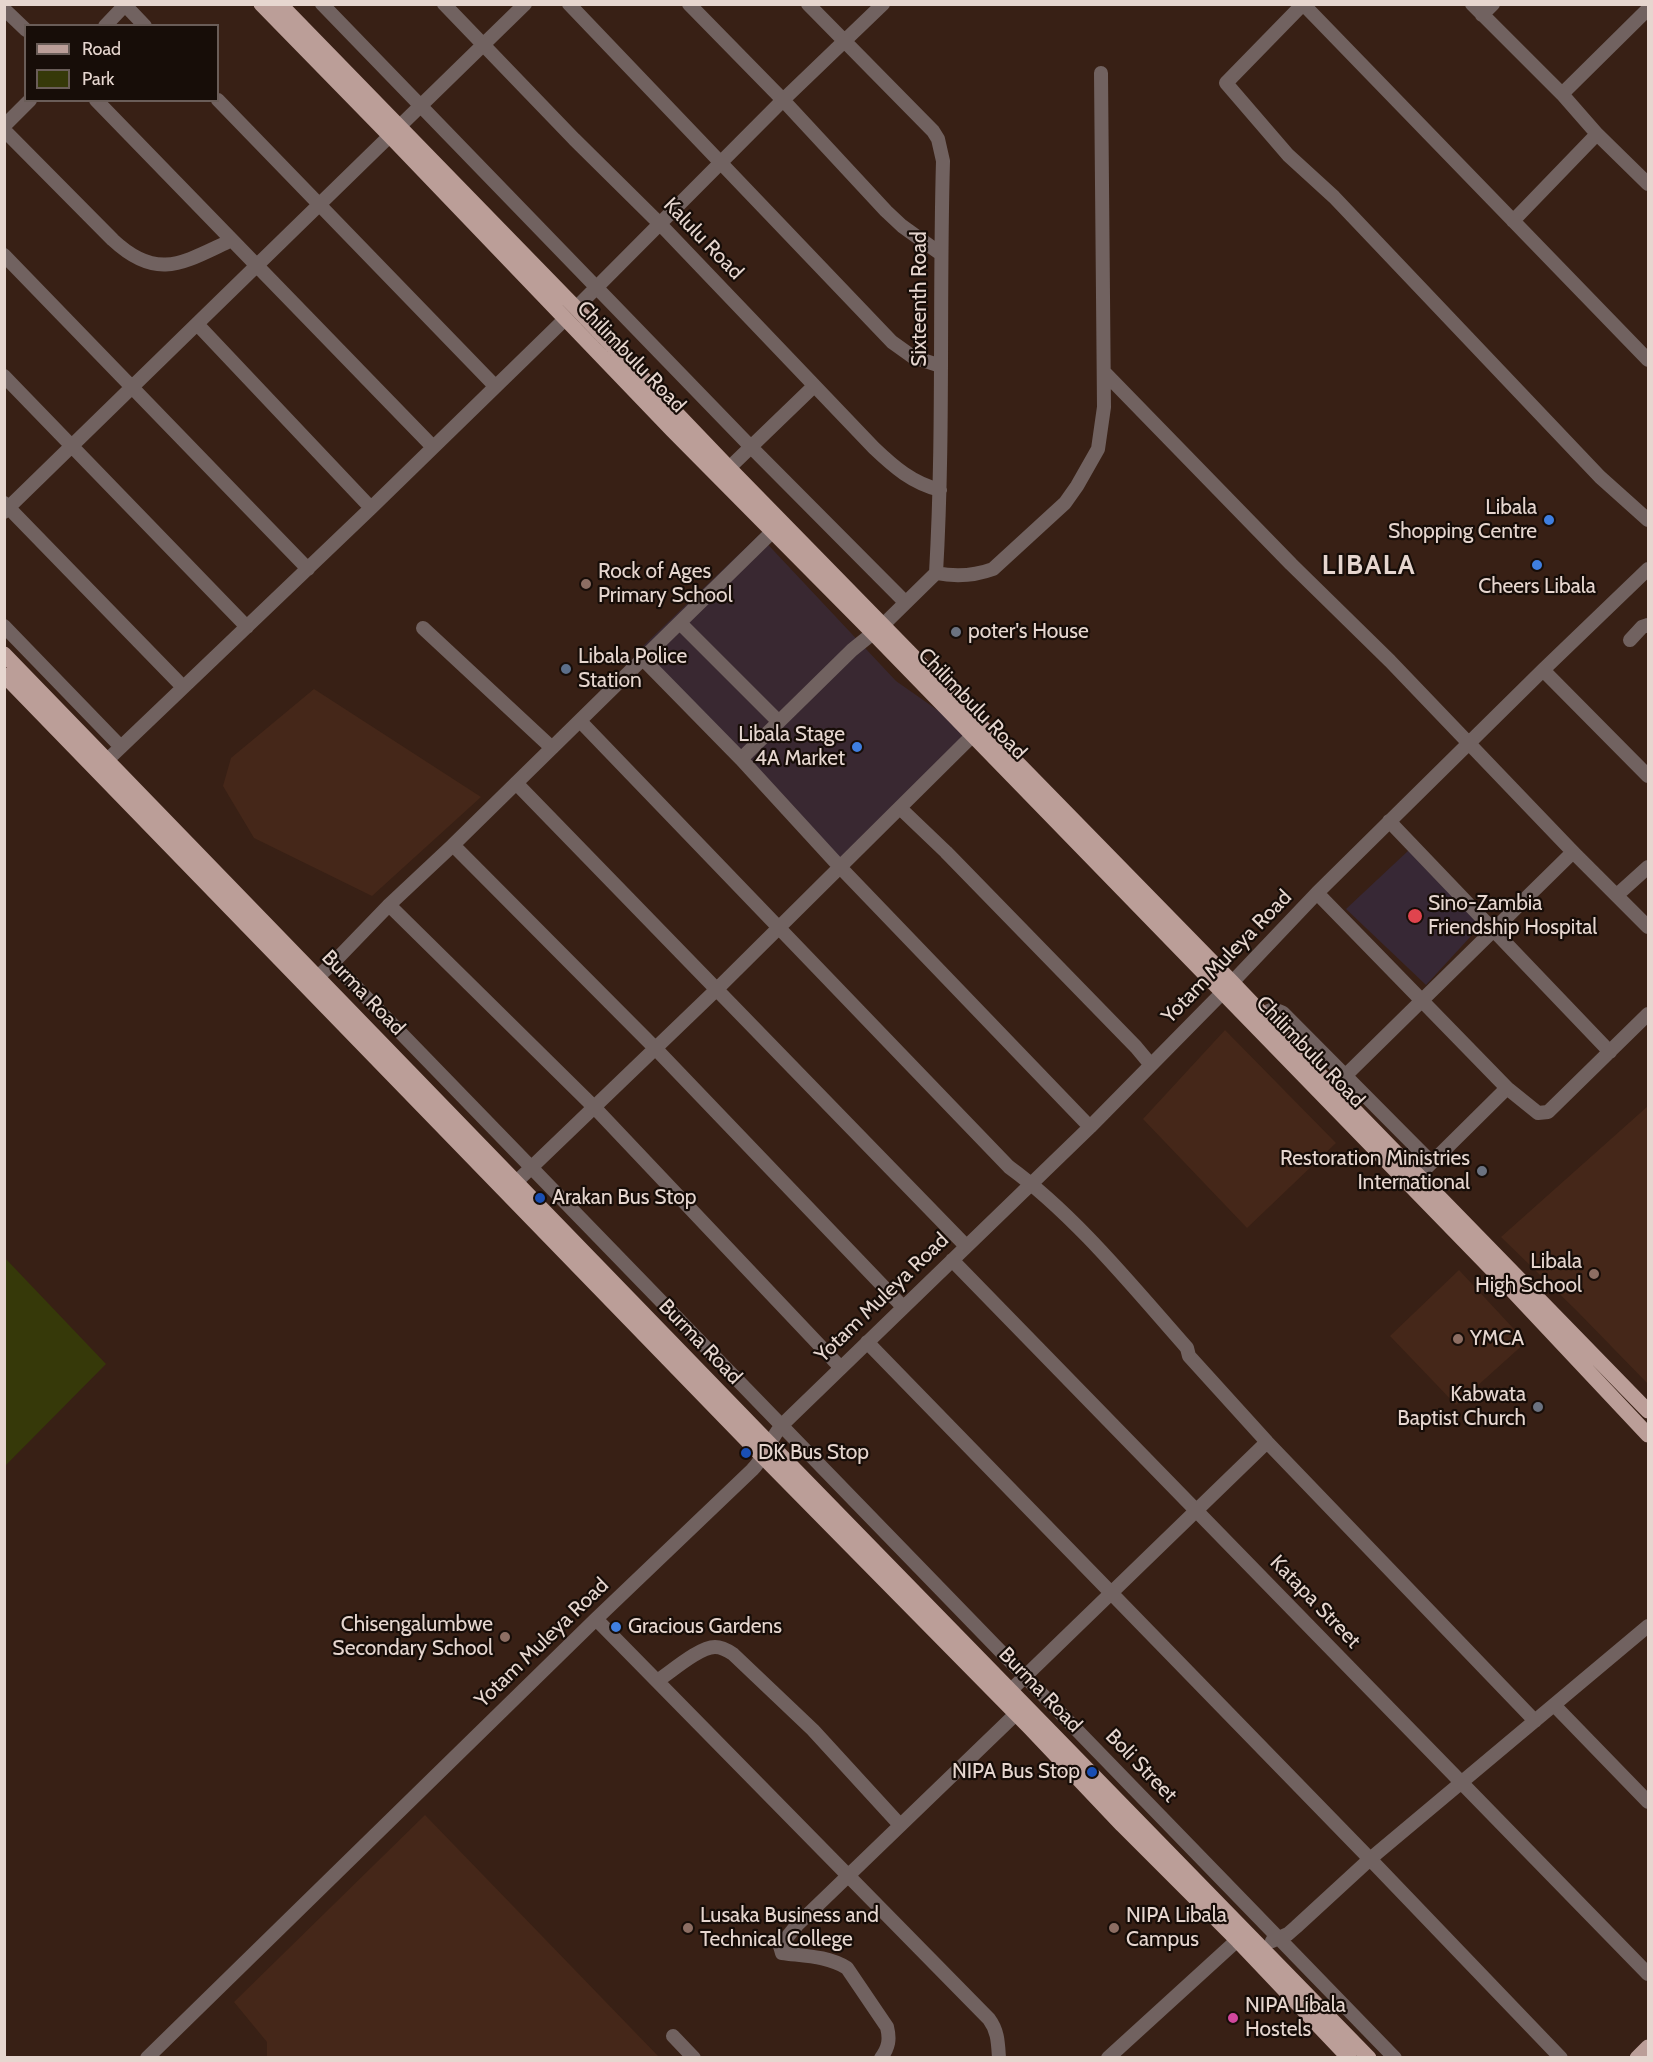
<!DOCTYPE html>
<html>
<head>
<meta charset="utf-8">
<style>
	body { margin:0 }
	#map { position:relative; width:1653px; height:2062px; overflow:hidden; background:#382015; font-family:Cabin,sans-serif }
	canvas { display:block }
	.frame { position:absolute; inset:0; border:6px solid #e6d6cf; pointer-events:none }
	.legend { position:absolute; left:24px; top:24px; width:195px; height:78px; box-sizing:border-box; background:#170d08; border:2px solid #6a5d58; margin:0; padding:8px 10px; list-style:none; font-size:18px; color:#e6d6cf }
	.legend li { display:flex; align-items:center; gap:12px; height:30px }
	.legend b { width:30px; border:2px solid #6a5d58 }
</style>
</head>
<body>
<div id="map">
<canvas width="1653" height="2062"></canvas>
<div class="frame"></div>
<ul class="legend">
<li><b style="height:8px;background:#bb9e98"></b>Road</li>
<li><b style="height:16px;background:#363909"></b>Park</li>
</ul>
</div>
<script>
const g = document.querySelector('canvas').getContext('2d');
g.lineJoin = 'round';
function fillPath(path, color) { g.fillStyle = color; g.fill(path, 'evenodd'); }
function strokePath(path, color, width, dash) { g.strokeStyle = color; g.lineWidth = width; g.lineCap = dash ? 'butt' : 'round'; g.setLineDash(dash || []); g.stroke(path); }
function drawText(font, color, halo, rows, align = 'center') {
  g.font = font + ' Cabin,sans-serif'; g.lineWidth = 4.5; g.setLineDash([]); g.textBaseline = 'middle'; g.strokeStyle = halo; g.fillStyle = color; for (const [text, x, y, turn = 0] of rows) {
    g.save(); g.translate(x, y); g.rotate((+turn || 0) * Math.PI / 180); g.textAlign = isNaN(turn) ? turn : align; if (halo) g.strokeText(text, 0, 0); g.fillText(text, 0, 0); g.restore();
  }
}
fillPath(new Path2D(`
	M759,535L896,681L973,735L840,867L745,754L640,649Z`), '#392831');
fillPath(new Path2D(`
	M314,689L481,797L372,896L254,838L223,786L231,758Z
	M1225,1030L1336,1143L1247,1228L1143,1119Z
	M1648,1106V1384L1577,1311L1501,1237Z
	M1459,1270L1526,1342L1456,1405L1390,1336Z
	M425,1815L659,2057H267V2042L234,2002Z`), '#452719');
fillPath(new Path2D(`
	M1409,850L1484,922L1426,985L1346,909Z`), '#372835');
fillPath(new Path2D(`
	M5,1258L106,1364L5,1466Z`), '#363909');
strokePath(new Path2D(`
	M124,4L145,26
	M322,4L751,447L905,602
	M444,4L574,139L660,224L874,448C894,467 912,483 940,490
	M569,4L892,342L913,357L941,366
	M689,4L783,100L886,211L902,226L941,254
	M1472,4L1562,94L1597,134L1648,184
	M4,9L26,30
	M1482,15L1493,4
	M105,26L126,4
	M1562,94L1648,9
	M96,100L433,447
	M218,100L495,386
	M4,126L30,100
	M4,130L113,240C158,282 184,262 232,240
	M1513,221L1597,134
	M4,255L308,569
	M576,308L783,100L883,4
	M197,324L371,508
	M1648,360L1303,4L1226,83L1288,155L1334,197L1600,477L1648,520
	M1104,372L1291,564L1390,661L1573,852L1648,927
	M4,376L247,627
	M729,468L814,386
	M4,503L183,687
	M4,512L525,4
	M936,573C956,577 974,576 993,569L1065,503L1077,486L1098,449L1104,407L1101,73
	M680,623L778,721
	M4,626L121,747
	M423,628L552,748
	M1630,640L1642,627L1648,625
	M643,659L741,759L840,867L1090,1127
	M1543,670L1648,776
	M580,721L1009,1167C1075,1215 1133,1287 1187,1348L1189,1356L1267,1442L1535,1721
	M741,759L852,650L883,625L936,573C944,436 939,298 943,161L938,139L933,131L808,4
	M100,767L371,508L565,319
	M516,783L966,1246
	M900,808L946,852L1136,1047L1151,1065
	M1389,821L1610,1052
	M453,845L655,1048L903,1307
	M1317,893L1507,1088L1538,1113L1548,1112L1648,1014
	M1617,895L1648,867
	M389,905L595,1108L841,1368
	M333,963L1395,2058
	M311,983L333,963L389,905L453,845L773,531
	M1263,1015C1270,1008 1274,1009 1283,1013L1431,1162
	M1325,1094L1345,1076L1573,852
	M1411,1183L1507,1088
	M510,1188L716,990L973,735
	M952,1260L1648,1974
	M867,1342L1370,1859L1561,2058
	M596,1619L989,2019C998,2031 998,2043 999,2058
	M657,1681C671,1672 699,1647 715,1647C722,1647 727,1650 733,1654L813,1730L900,1825
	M1011,1690L1267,1442
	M1554,1705L1648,1802
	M1272,1941L1288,1934L1296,1927L1370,1859L1648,1626
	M673,2036L694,2058
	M147,2058L596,1619L752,1470C765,1457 770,1439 782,1425L1090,1127L1222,993L1317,893L1543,670L1648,569
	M881,2058C889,2047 890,2039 887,2027L847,1968C828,1956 804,1956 782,1953L780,1946L797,1925L1022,1708
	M1108,2058L1244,1934`), '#716260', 14);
strokePath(new Path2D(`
	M261,4L390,136L672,430L873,633L1507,1285L1648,1435
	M280,4L576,308L729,468L1232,982L1332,1087L1648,1411
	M4,654L769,1443L1369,2058
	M4,675L763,1457L1029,1727L1122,1825L1238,1941L1349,2058
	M1637,2058L1648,2047`), '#bb9e98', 15);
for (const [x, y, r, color] of [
	[1549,520,6,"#3f7fe0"],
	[1537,565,6,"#3f7fe0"],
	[586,584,6,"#8d6e63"],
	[956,632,6,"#6b7280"],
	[566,669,6,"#5c6f8a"],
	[857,747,6,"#3f7fe0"],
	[1415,916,8,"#e0444e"],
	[1482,1171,6,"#6b7280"],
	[540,1198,6,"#1a4fb4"],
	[1594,1274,6,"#8d6e63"],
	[1458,1339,6,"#8d6e63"],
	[1538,1407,6,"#6b7280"],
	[746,1453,6,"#1a4fb4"],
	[616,1627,6,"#3f7fe0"],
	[505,1637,6,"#8d6e63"],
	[1092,1772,6,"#1a4fb4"],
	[688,1928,6,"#8d6e63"],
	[1114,1928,6,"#8d6e63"],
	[1233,2018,6,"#d1479c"]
]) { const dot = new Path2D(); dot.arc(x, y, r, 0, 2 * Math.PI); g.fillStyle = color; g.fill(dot); strokePath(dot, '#170d08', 2); }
drawText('21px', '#e6d6cf', '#170d08', [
	["Kalulu Road",703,239,46],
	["Sixteenth Road",920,299,-90],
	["Chilimbulu Road",631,357,46],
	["Chilimbulu Road",972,704,46],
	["Yotam Muleya Road",1227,957,-46],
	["Burma Road",363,993,46],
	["Chilimbulu Road",1310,1052,46],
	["Yotam Muleya Road",882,1298,-44],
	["Burma Road",700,1342,46],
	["Katapa Street",1315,1602,46],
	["Yotam Muleya Road",542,1643,-44],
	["Burma Road",1040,1690,46],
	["Boli Street",1141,1766,46]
]);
drawText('21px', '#e6d6cf', '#170d08', [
	["Libala",1537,508,"right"],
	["Shopping Centre",1537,532,"right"],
	["Rock of Ages",598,572],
	["Primary School",598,596],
	["Cheers Libala",1537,587,"center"],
	["poter's House",968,632],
	["Libala Police",578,657],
	["Station",578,681],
	["Libala Stage",845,735,"right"],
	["4A Market",845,759,"right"],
	["Sino-Zambia",1428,904],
	["Friendship Hospital",1428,928],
	["Restoration Ministries",1470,1159,"right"],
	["International",1470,1183,"right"],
	["Arakan Bus Stop",552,1198],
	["Libala",1582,1262,"right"],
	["High School",1582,1286,"right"],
	["YMCA",1470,1339],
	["Kabwata",1526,1395,"right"],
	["Baptist Church",1526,1419,"right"],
	["DK Bus Stop",758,1453],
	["Chisengalumbwe",493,1625,"right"],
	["Secondary School",493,1649,"right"],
	["Gracious Gardens",628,1627],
	["NIPA Bus Stop",1080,1772,"right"],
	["Lusaka Business and",700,1916],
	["Technical College",700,1940],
	["NIPA Libala",1126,1916],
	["Campus",1126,1940],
	["NIPA Libala",1245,2006],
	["Hostels",1245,2030]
], 'left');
g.letterSpacing = '1.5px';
drawText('bold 27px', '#e6d6cf', '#170d08', [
	["LIBALA",1369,566]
]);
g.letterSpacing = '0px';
</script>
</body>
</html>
